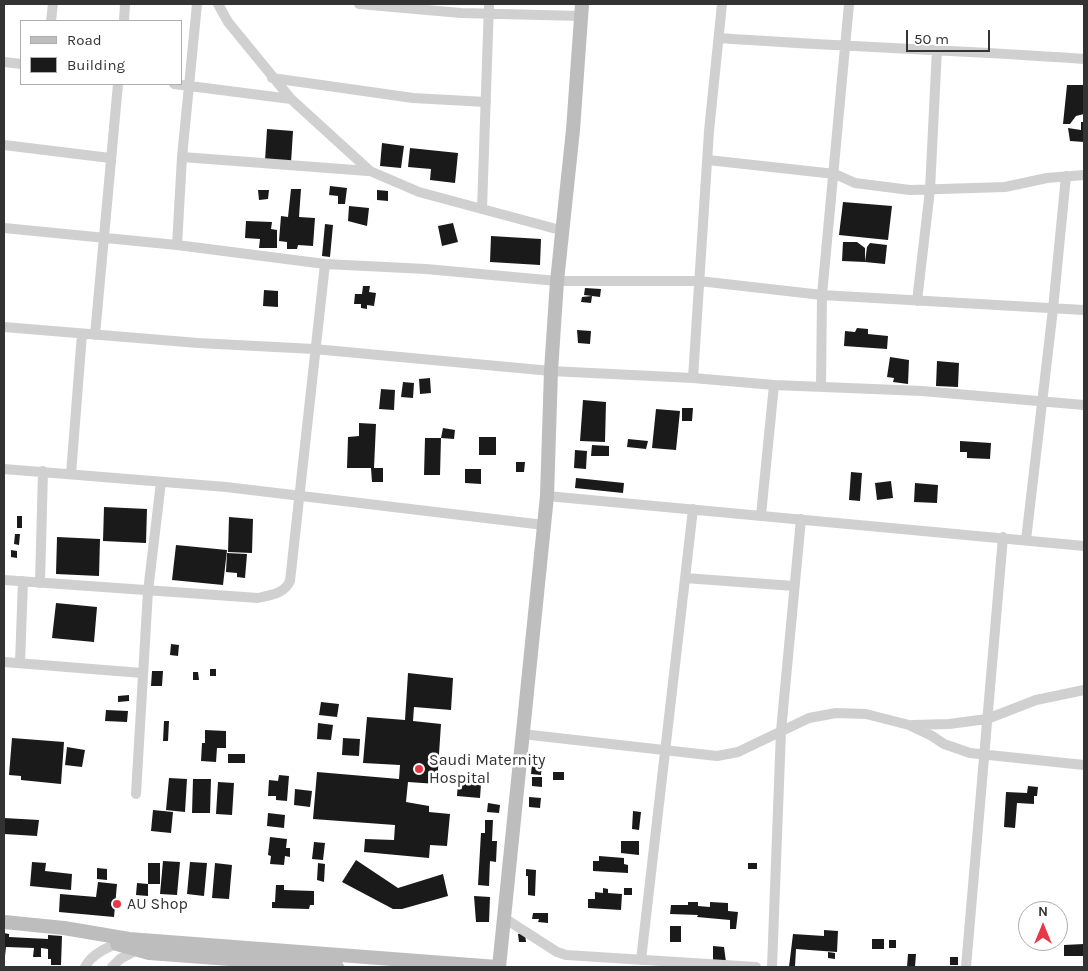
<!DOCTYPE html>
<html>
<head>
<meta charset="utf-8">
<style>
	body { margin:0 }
	#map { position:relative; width:1088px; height:971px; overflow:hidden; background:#fff; font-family:Karla,sans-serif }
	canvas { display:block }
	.frame { position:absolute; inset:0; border:5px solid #333; pointer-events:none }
	.legend { position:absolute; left:20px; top:20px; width:162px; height:65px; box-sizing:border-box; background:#fff; border:1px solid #adadad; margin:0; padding:6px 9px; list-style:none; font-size:15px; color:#333 }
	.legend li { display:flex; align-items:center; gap:10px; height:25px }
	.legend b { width:25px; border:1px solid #adadad }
	.north { position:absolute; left:1018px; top:901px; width:50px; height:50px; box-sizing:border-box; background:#fff; border:1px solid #adadad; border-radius:50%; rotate:0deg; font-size:14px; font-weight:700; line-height:20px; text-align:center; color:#333 }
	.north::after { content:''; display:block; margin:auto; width:18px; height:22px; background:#e63946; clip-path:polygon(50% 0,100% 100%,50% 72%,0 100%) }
	.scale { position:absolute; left:906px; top:30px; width:84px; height:22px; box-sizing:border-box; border:2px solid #333; border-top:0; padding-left:6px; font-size:15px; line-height:18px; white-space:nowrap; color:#333; -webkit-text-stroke:4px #fff; paint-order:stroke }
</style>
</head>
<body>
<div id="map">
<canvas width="1088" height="971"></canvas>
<div class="frame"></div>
<ul class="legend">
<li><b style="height:6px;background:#bdbdbd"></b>Road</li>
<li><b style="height:14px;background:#1a1a1a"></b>Building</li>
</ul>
<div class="north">N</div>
<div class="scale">50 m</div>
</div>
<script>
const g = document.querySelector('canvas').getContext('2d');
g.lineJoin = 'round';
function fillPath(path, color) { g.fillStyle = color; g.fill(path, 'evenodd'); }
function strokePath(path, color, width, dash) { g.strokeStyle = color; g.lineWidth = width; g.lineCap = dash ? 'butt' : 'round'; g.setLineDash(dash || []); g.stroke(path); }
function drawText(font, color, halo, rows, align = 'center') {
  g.font = font + ' Karla,sans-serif'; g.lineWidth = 5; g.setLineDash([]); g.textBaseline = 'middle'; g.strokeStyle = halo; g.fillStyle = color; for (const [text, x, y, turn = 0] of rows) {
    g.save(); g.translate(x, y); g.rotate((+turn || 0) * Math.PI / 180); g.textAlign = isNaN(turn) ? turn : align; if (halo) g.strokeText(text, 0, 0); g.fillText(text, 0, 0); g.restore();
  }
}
fillPath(new Path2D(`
	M1067,85H1084V114L1076,116L1070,124H1063Z
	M1081,122H1084V142L1070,141L1068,128L1081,130Z
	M267,129L293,131L291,163L265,161Z
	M382,143L404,146L401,168L380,166Z
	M410,148L458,153L455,183L430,180L431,169L408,167Z
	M330,186L347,188L345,204H338V196L329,195Z
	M291,189H301L299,217L315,218L313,246L298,245L297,249H287V242L279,241L281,216L288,217Z
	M258,190H269L268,199L259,200Z
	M377,190L388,191V201L377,200Z
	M843,202L892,206L888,240L839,235Z
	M349,206L369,208L367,226L348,221Z
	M246,221L272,222L271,229L277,230V248H259L260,239L245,238Z
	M453,223L458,242L442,246L438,226Z
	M325,224L333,225L330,257L322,256Z
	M491,236L541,239L540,265L490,262Z
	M843,242H857L865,248V262L842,261Z
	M870,243L887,245L885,264L865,262L867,247Z
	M363,286H370L369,292L376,293L374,306L367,305V309L361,308V304H354L355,294H362Z
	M585,288L601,289L600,297L592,296L591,303L581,302L582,297L592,296L584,295Z
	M264,290L278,291V307L263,306Z
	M857,328L868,329V334L888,336L887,349L844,346L845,331L855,332Z
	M577,330L591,331L590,344L578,343Z
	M890,357L909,360L908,384L893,382L894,378L887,377Z
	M937,361L959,363L958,387L936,386Z
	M430,378L431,393L420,394L419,379Z
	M403,382L414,383L413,398L401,397Z
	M381,389L395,390L394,410L379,409Z
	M583,400L606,402L605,442L580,441Z
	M682,408H693L692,421H682Z
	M656,409L680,411L676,450L652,448Z
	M359,423L376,424L374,468H383V482H372L371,468H347L348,437L359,436Z
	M443,428L455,430L454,439L441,438Z
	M479,437H496V455H479Z
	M425,438H441L440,475H424Z
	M628,439L648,441L646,449L627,447Z
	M960,441L991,443L990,459L967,458V452H960Z
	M592,445L609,446V456H591Z
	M575,450L587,451L586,469L574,468Z
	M516,462H525L524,472H516Z
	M465,469H481V484L465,483Z
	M851,472L862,473L860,501L849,500Z
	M576,478L624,483L623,493L575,488Z
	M891,481L893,498L877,500L875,483Z
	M915,483L938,485L937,503L914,502Z
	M104,507L147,509L146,543L103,541Z
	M17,516H22V528H17Z
	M229,517L253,519L252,553L228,552Z
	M15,534H20L19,545L14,544Z
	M57,537L100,539L99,576L56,574Z
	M176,545L227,550L223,585L172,580Z
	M11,550L17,551V558L11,557Z
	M227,553L247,554L245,578L237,577V573L226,572Z
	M56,603L97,607L94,642L52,638Z
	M171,644L179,645L178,656L170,655Z
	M210,669H216V676H210Z
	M152,671H163L162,686H151Z
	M193,672H198L199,680H193Z
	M408,673L453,678L451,710L414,707L413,721L441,724L437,784L408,782L406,802L429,806V812L450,814L447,846L430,845L429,858L364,852L365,839L394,840L395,825L313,819L317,772L399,779L400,765L363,763L367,717L405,720Z
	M129,695V701L118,702V696Z
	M321,702L339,704L337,717L319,715Z
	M106,710L128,711L127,722L105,721Z
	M164,721H169L168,741H163Z
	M318,723L333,725L331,740L317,739Z
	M205,730L226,731V748H217L216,762L201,761L202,743H205Z
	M12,738L64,742L61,784L21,780V776L9,775Z
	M343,738L360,739L359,756L342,755Z
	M67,747L85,750L82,767L65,765Z
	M228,754H245V763H228Z
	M532,764H542L541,775L531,774Z
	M553,772H564V780H553Z
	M279,775L289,776L287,801L276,800V796H268L269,780L278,781Z
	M532,777H542V787L532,786Z
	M169,778L187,779L185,812L166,810Z
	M193,779H211L210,813H192Z
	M218,782L234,783L232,815L216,814Z
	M458,782L481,784L480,798L457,796Z
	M1028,786L1038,787L1037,796H1034V804L1017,803L1015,828L1004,827L1006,792L1027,793Z
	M295,789L312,791L310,807L294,805Z
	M529,797L541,798L540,808L529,807Z
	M488,803L500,805L499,813L487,812Z
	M153,810L173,812L171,833L151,831Z
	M633,811L641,812L639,830L632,829Z
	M268,813L285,815L284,828L267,826Z
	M4,818L39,820L37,836L4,834Z
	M485,820H493L492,841H497L496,862L490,861L489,886L478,885L481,833H485Z
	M270,837L287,839L286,848H290V857L285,856L284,865L270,864L271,856L268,855Z
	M621,841H639V855L621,853Z
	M314,842L325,843L323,860L312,859Z
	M599,856L624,858V864L628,865V873L593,871V861H599Z
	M356,860L398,888L443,874L448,896L402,909H393L342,882Z
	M163,861L180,862L177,895L160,894Z
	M32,862L46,863L45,871L72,874L71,890L30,886Z
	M190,862L207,863L204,896L187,894Z
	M148,863H160V884H148Z
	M215,863L232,865L229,899L212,898Z
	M318,863L325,864L324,882L317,880Z
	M748,863H757V869H748Z
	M97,868L107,869V880L97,879Z
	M526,869L536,870L535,896L528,895V876H526Z
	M98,882L117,884L114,917L59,912L60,894L96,897Z
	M137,883L148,884V896L136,895Z
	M276,885H284V890L314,891V905H310L309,909L272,908V902H275Z
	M603,888L608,889V893L622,894L621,910L588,908V899H595V892L603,893Z
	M624,888H632V895H624Z
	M474,896L490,897L489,922H476Z
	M688,902H698V906L710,907V902L728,903V911L738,912L736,929H730V920L697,917L698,915L670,914L671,905H688Z
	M533,913H548V923L538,922L539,919H532Z
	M670,926H681V942H670Z
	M824,930L838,931L837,952L796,949L795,967H789L793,934L824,936Z
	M4,933L9,934V937L48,939V935L62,936L61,965H51V959H48V949L41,948V957H33L34,948L6,947L4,965Z
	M525,933L526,942H519L518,934Z
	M872,939H884V949H872Z
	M889,940H896V948H889Z
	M1084,944V956H1064V945Z
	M713,946L724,947L726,962L713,961Z
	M828,952L835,953V959L828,958Z
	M908,954H916L915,967H907Z
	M950,957H958V965H950Z`), '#1a1a1a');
strokePath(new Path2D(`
	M218,4L228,22L291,99L370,171L419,192L560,230
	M359,4L461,13L581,16
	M51,21L53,4
	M124,21L125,4
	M720,38C841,47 963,50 1084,59
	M4,62L21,64
	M272,78L413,98L486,102
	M174,84L291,99
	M4,145L110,158
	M182,157L368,171
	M708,160L835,174L855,183L910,190L1005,187L1047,178L1084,175
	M482,209L489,4
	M4,228L177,245L325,264L426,269L557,281H699L822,295L1084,310
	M177,245L182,157L197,4
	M917,301L930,190L937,49
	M4,327L198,343L314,349L551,371L693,378L774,385L922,391L1084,405
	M95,335L118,84
	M693,378L709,131L722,4
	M821,386L822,295L849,4
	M4,469L226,487L544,525
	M71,474L82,334
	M547,496L1084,546
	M761,515L774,385
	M1026,540L1053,309L1066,176
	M685,578L794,586
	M4,580L258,598C271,595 284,594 290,581L325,264
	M40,583L43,471
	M4,662L142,673
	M20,663L23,581
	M912,725L949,724L987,719L1036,700L1084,690
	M522,734L717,756L738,752L809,718L836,713L866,714L909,725L932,736L944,744L970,753L1084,765
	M136,794L148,591L161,482
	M504,918L557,952L566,955L756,967
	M641,960L693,509
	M85,967C92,953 109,947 123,941
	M112,967L120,959L140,948
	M772,967L781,731L801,519
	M966,967L1003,537`), '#d0d0d0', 10);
strokePath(new Path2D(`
	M4,922L64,928L129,939L497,967
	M117,944L149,953L337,967
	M499,967L547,496L551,371L557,281L573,130L582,4`), '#bdbdbd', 14);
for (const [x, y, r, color] of [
	[419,769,5,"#e63946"],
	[117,904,5,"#e63946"]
]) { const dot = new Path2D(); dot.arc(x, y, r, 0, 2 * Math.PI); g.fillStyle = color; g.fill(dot); strokePath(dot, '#fff', 2); }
drawText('16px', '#333', '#fff', [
	["Saudi Maternity",429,760],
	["Hospital",429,778],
	["AU Shop",127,904]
], 'left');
</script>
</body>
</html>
